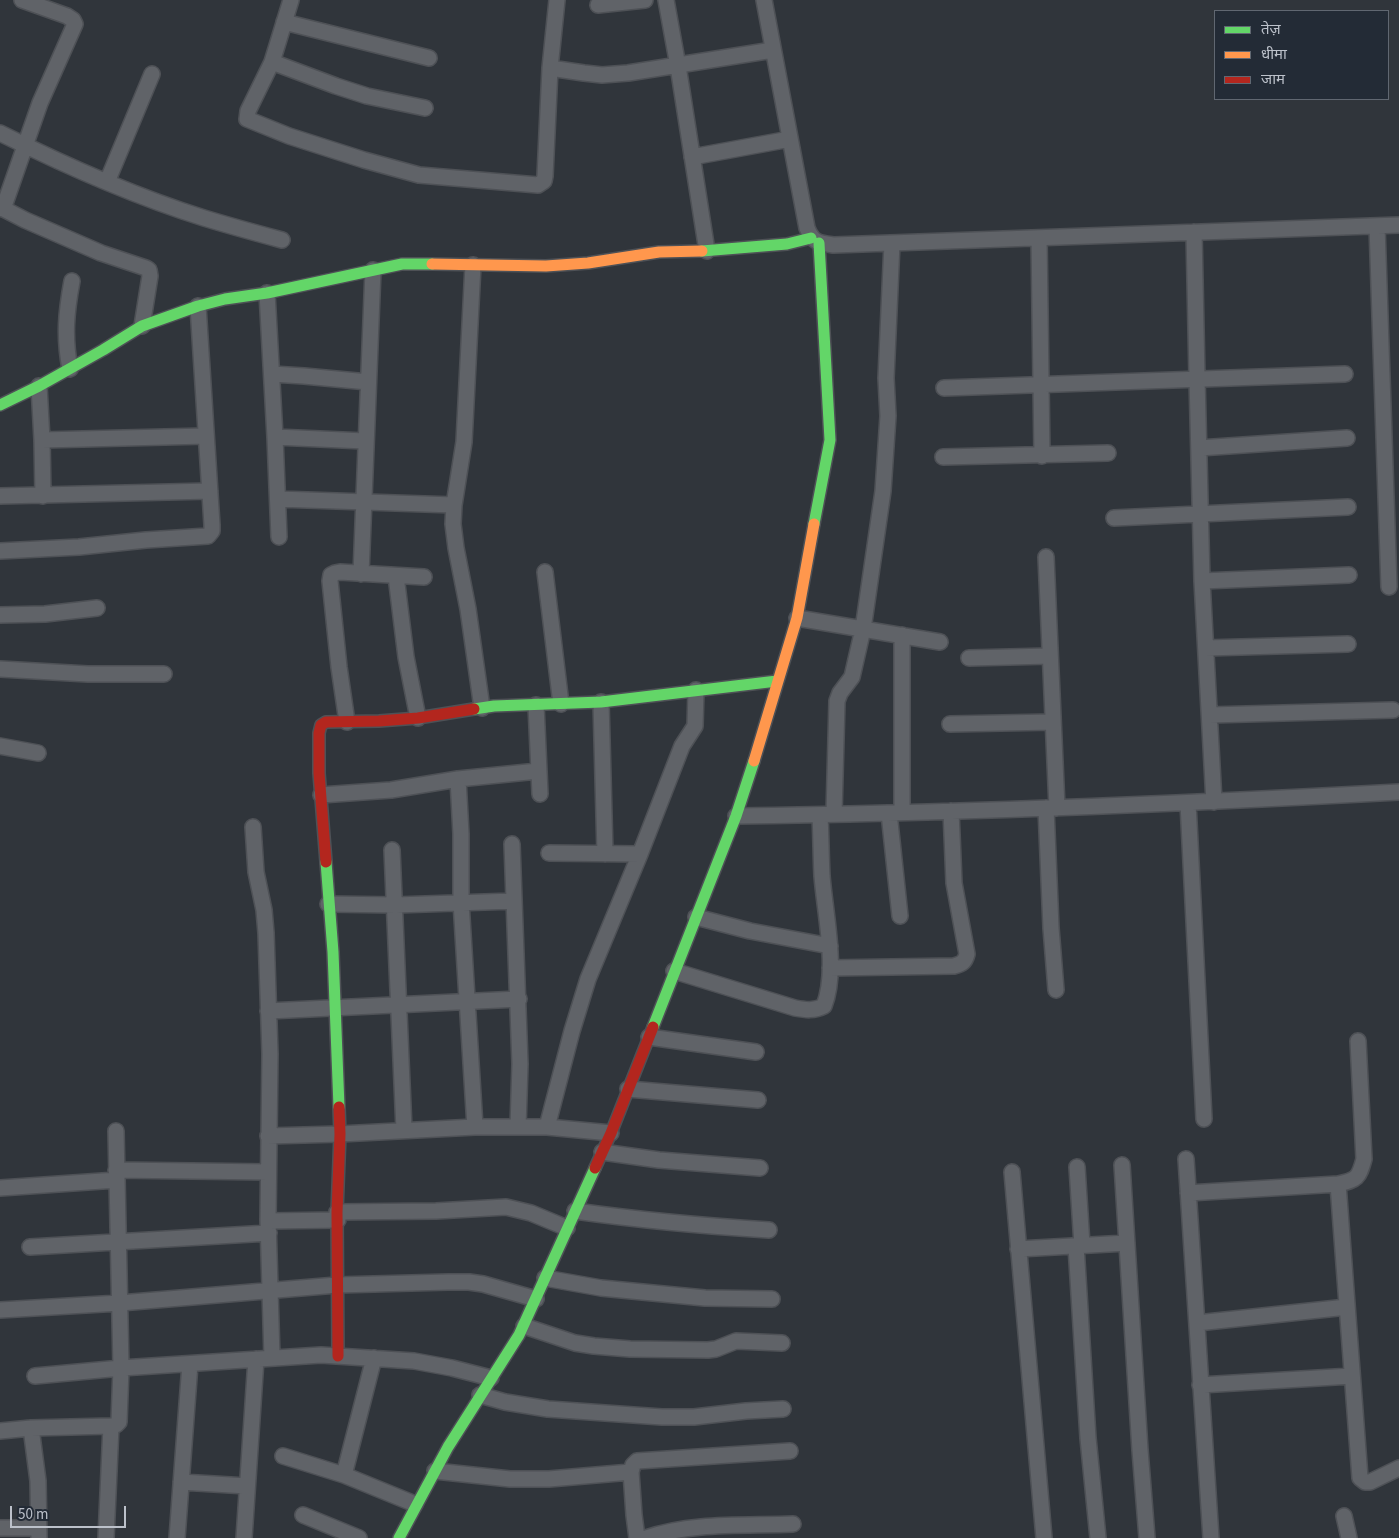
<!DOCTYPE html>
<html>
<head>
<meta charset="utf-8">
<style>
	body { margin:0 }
	#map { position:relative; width:1399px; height:1538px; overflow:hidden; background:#30353b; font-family:"Source Sans 3","Noto Sans Devanagari",sans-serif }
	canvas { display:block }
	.legend { position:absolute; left:1214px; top:10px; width:175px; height:90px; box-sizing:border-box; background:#232b36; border:1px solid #606771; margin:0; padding:6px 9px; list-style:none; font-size:15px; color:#bcc1ca }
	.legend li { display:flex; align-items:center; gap:10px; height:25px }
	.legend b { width:25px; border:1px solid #606771 }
	.scale { position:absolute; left:10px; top:1506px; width:116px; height:22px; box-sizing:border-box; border:2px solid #bcc1ca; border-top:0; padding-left:6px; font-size:15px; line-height:18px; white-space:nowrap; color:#bcc1ca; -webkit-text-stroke:4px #232b36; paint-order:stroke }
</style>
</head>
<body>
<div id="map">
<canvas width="1399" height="1538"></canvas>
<ul class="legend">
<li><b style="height:6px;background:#63d668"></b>तेज़</li>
<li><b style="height:6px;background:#ff974d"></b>धीमा</li>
<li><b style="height:6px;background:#b3261e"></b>जाम</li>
</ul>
<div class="scale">50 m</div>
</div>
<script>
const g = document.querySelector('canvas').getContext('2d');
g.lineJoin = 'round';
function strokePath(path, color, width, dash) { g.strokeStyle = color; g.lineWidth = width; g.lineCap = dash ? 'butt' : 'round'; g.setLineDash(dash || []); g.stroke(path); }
const street = new Path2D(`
	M291,0L272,62L248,111L247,119L289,136L364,160L419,175L538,185L544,181L545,176L550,68L557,0
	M666,0L678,66L707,251
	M764,0L807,228C813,243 819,243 834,245L1399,225
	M598,5L645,0
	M284,22L429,58
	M272,62L336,86L367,96L425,108
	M550,68L584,73L602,75L628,73L773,50
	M0,133C66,166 134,196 204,218C230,226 256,233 282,240
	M692,157L790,139
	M107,182L152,74
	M0,207L25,220L101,253L146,268L149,270L150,276L142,326
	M3,209L40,103L75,24L73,20L67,16L22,0
	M1377,226L1389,587
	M1194,232L1197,378L1202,581L1214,802
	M1039,238L1042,456
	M473,265L464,442L454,505L453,524L456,548L468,609L482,708
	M267,293L275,437L279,537
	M70,369C64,337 66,313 72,281
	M272,374L304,376L368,382
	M39,386L42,440L43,496
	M944,388L1345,374
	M275,437L365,441
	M42,440L206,436
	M1199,448L1347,438
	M943,457L1108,453
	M0,496L210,491
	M278,499L454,505
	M1114,518L1348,507
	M0,551L79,547L146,540L208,536L212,531V525L198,306
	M1046,557L1057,808
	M545,572L561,704
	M361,574L373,270
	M396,576L406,657L418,718
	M1202,581L1349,575
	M0,615L45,614L97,608
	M797,618L940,642
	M902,635V812
	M1206,648L1348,644
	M969,658L1050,656
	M0,669L88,674H164
	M601,702L605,854
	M536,705L540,794
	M1210,715L1393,710
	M347,722L339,667L330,581L331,575L335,573L340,572L424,577
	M950,724L1053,722
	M0,746L38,753
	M458,779L461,834V902L475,1127
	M321,795L391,790L458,779L538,771
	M1188,803L1204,1119
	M1046,808L1051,928L1056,990
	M889,813L900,916
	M834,814L837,701L840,693L852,677L863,629L883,491L888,416L886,378L892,243
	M736,816C957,813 1178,804 1399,792
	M253,827L256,872L264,910L266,933L270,1054L268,1220L272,1358
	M512,844L520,1064L518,1127
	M392,850L404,1130
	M549,853L640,854
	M328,904L396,905L514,901
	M696,917L750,931L830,946
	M830,968L954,966C962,964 965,962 967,954L954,883L951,811
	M674,971L795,1008C806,1010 814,1011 824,1006C838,970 825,914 822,876C821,856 821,835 820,815
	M268,1011L519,999
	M649,1037L756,1052
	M628,1089L758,1100
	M547,1127L572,1031L588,979L640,854L682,746L695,726L696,690
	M268,1136L340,1134L475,1127H547L611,1133
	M602,1152L659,1160L760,1168
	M1186,1159L1211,1538
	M1122,1165L1140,1450L1147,1538
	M1077,1167L1082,1245
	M116,1170L268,1172
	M1012,1172L1044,1538
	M1338,1184L1360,1478L1365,1482H1370L1399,1468
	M0,1188L117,1180
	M1188,1193L1338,1184C1357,1180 1359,1178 1364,1159L1358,1041
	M575,1211C639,1220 704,1226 769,1230
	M337,1212L436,1211L506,1207L531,1213L567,1228
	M269,1221L338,1220
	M1076,1246L1088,1438L1098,1538
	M30,1247L269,1233
	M1018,1249L1127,1243
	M545,1278L601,1288L705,1298L772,1299
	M0,1310L120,1303L337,1285L448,1282H469L483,1284L536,1299
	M1197,1323L1347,1307
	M524,1326L575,1343L594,1346L630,1349L708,1350L716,1349L736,1341L782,1343
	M35,1376L121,1368L321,1355L414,1361L452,1368L491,1378
	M1200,1385L1352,1376
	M480,1395L505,1402L548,1409L662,1417H694L746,1411L783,1409
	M31,1428L38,1481L39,1538
	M0,1431L31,1428L111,1426L116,1425L119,1422L121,1368L116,1131
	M283,1456L344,1475L415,1504
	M435,1471L510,1479H549L631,1472
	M344,1475L374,1358
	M181,1482L247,1486
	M303,1515L359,1538
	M1344,1516L1349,1538
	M0,1528H39
	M106,1538L111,1426
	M177,1538L190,1364
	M244,1538L256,1359
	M637,1538L634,1515L631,1472L633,1465L637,1461L790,1451
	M646,1538C692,1522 744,1526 793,1524`);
const fast = new Path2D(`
	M702,251L787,244L811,238
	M0,405L39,386L103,350L142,326L198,306L225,299L267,293L402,264H432
	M814,524L830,440L819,243
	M474,709L494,706L601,702L777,681
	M326,862L333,952L339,1107
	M653,1027L736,816L754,761
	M399,1538L448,1447L519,1335L595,1168`);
const slow = new Path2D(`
	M432,264L546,266L588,263L659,252L702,251
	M754,761L797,618L814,524`);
const jam = new Path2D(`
	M326,862L319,773V733L321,725L326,722L379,721L418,718L474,709
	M595,1168L611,1133L653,1027
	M338,1356L337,1212L340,1134L339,1107`);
strokePath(street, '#4e5156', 18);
strokePath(fast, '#4e5156', 14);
strokePath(slow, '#4e5156', 14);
strokePath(jam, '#4e5156', 14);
strokePath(street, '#606368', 15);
strokePath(fast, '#63d668', 11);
strokePath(slow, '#ff974d', 11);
strokePath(jam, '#b3261e', 11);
</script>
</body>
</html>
